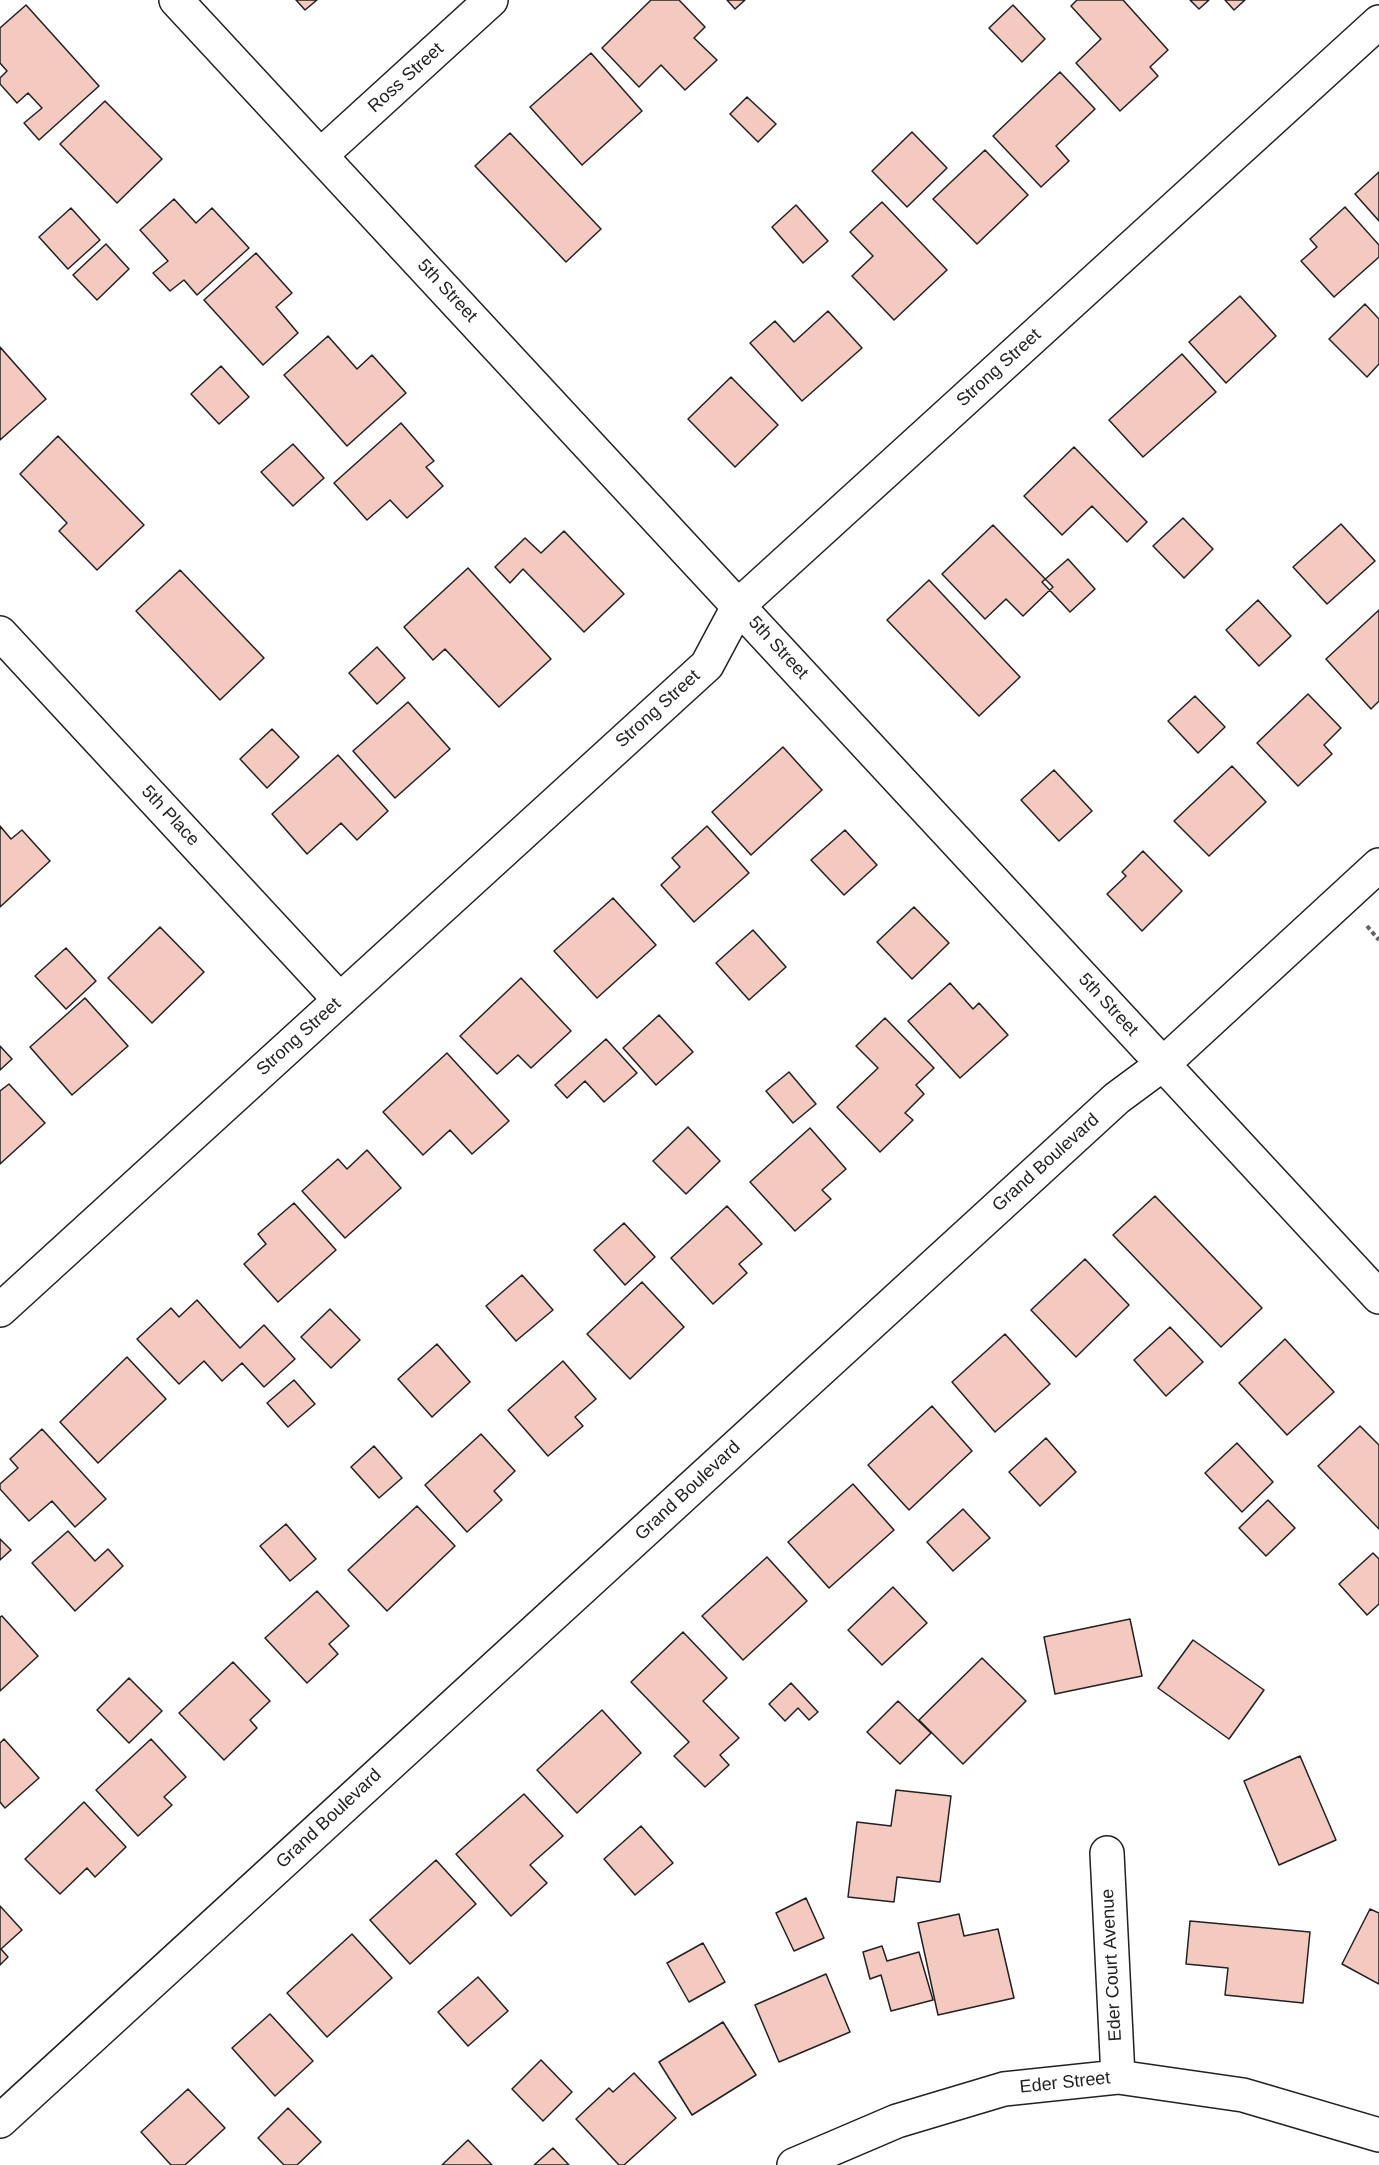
<!DOCTYPE html>
<html>
<head>
<meta charset="utf-8">
<style>
	body { margin:0 }
	canvas { display:block; background:#fff }
</style>
</head>
<body>
<canvas width="1379" height="2165"></canvas>
<script>
const g = document.querySelector('canvas').getContext('2d');
g.lineJoin = 'round';
function fillPath(path, color) { g.fillStyle = color; g.fill(path, 'evenodd'); }
function strokePath(path, color, width, dash) { g.strokeStyle = color; g.lineWidth = width; g.lineCap = dash ? 'butt' : 'round'; g.setLineDash(dash || []); g.stroke(path); }
function drawText(font, color, halo, rows, align = 'center') {
  g.font = font + ' Arial,sans-serif'; g.lineWidth = 4.5; g.setLineDash([]); g.textBaseline = 'middle'; g.strokeStyle = halo; g.fillStyle = color; for (const [text, x, y, turn = 0] of rows) {
    g.save(); g.translate(x, y); g.rotate((+turn || 0) * Math.PI / 180); g.textAlign = isNaN(turn) ? turn : align; if (halo) g.strokeText(text, 0, 0); g.fillText(text, 0, 0); g.restore();
  }
}
const building = new Path2D(`
	M296,0H317L305,10Z
	M651,0H679L705,27L694,38L717,60L685,90L661,65L639,87L602,48Z
	M727,0H745L735,9Z
	M1077,0H1123L1168,50L1150,67L1158,76L1120,111L1076,63L1101,39L1071,6Z
	M1190,0H1209L1199,9Z
	M1225,0H1245L1234,10Z
	M26,5L99,86L39,140L24,123L42,108L28,93L17,103L0,84V78L7,71L0,63V28Z
	M1013,5L1045,39L1022,62L989,28Z
	M591,53L642,111L582,165L530,107Z
	M1060,72L1095,109L1056,146L1069,161L1041,187L993,136Z
	M747,97L776,124L758,142L730,114Z
	M105,101L162,159L117,203L60,144Z
	M912,132L947,168L907,207L872,171Z
	M510,133L601,229L566,262L475,166Z
	M985,150L1028,195L977,244L933,199Z
	M1379,172V221L1355,194Z
	M174,199L196,223L212,208L249,248L197,295L184,280L170,291L153,273L168,261L140,230Z
	M882,202L947,270L894,320L852,276L873,256L850,232Z
	M796,205L828,241L803,263L772,227Z
	M1345,207L1379,245V257L1334,297L1301,261L1317,247L1310,239Z
	M71,208L100,240L68,269L39,237Z
	M106,244L129,269L97,300L73,275Z
	M256,253L292,293L276,307L298,333L263,365L204,300Z
	M1240,296L1276,336L1226,383L1189,342Z
	M1365,304L1379,319V364L1367,377L1329,339Z
	M828,311L862,348L802,401L750,343L775,321L794,342Z
	M328,336L357,369L372,355L406,393L347,446L284,375Z
	M0,347L46,399L0,440Z
	M1182,354L1216,392L1143,457L1109,420Z
	M221,366L249,397L219,424L191,394Z
	M731,377L778,425L735,467L688,419Z
	M401,423L434,461L426,467L443,486L407,518L390,500L367,520L334,483Z
	M58,436L144,525L97,570L59,531L67,523L20,474Z
	M293,444L324,478L293,506L261,472Z
	M1074,447L1147,522L1127,542L1092,506L1062,535L1024,496Z
	M1183,518L1213,549L1184,578L1153,546Z
	M1341,524L1375,561L1327,604L1293,567Z
	M993,525L1053,587L1023,616L1006,599L985,619L942,574Z
	M564,531L624,594L584,632L523,569L510,583L495,567L525,538L541,553Z
	M1068,559L1095,589L1070,612L1042,582Z
	M468,568L551,659L499,707L445,649L433,660L404,627Z
	M180,570L264,658L220,700L136,611Z
	M929,580L1020,677L979,716L887,620Z
	M1258,600L1291,636L1259,666L1226,630Z
	M1379,610V701L1371,709L1326,659Z
	M377,647L405,678L377,704L349,673Z
	M1308,694L1341,728L1324,745L1332,754L1298,786L1257,743Z
	M1195,696L1225,727L1198,753L1168,721Z
	M408,702L450,749L395,798L353,751Z
	M272,729L299,757L267,788L240,759Z
	M783,747L822,790L751,855L712,812Z
	M338,755L388,811L357,840L341,823L307,854L272,814Z
	M1232,766L1266,802L1209,856L1174,821Z
	M1054,770L1092,811L1059,841L1021,800Z
	M0,826L11,839L22,830L50,861L0,907Z
	M707,826L749,873L694,922L661,885L680,867L672,858Z
	M845,830L877,865L844,895L811,860Z
	M1143,851L1182,891L1142,931L1107,894L1126,876L1122,872Z
	M613,898L656,945L597,998L554,951Z
	M914,907L949,943L912,979L877,942Z
	M160,927L204,972L152,1023L108,978Z
	M753,930L786,967L749,1000L716,963Z
	M66,948L96,981L66,1009L35,976Z
	M521,978L571,1031L531,1068L518,1055L497,1074L460,1036Z
	M950,983L973,1009L979,1003L1008,1035L960,1078L908,1021Z
	M85,998L128,1046L72,1095L30,1047Z
	M659,1015L693,1052L656,1085L623,1048Z
	M885,1018L934,1068L916,1085L924,1094L905,1113L913,1120L880,1152L837,1107L878,1068L856,1046Z
	M606,1039L637,1073L604,1102L585,1081L567,1098L555,1085Z
	M0,1046L12,1059L0,1070Z
	M447,1053L509,1121L472,1154L450,1130L423,1155L383,1112Z
	M789,1072L816,1104L793,1123L766,1091Z
	M9,1084L45,1123L0,1164V1091Z
	M688,1127L720,1161L686,1194L653,1161Z
	M810,1128L846,1169L822,1190L831,1199L795,1231L750,1182Z
	M367,1150L401,1188L345,1238L302,1191L338,1159L347,1169Z
	M1155,1196L1262,1308L1221,1347L1113,1235Z
	M294,1203L336,1250L278,1302L244,1264L266,1244L258,1234Z
	M727,1206L762,1244L739,1264L747,1273L713,1304L671,1258Z
	M624,1223L655,1257L625,1285L594,1250Z
	M1085,1259L1129,1305L1076,1357L1031,1310Z
	M522,1275L553,1310L516,1341L486,1306Z
	M642,1282L684,1327L630,1379L587,1334Z
	M197,1300L240,1348L264,1325L295,1359L264,1387L242,1363L222,1381L204,1361L179,1384L137,1339L171,1308L179,1317Z
	M330,1309L360,1340L331,1368L301,1337Z
	M1170,1327L1203,1362L1166,1396L1134,1360Z
	M1005,1334L1050,1384L995,1432L952,1382Z
	M1285,1339L1334,1392L1287,1435L1239,1383Z
	M437,1344L470,1382L432,1417L398,1379Z
	M127,1357L166,1399L98,1463L60,1422Z
	M563,1361L596,1399L575,1417L583,1426L548,1456L508,1410Z
	M294,1380L315,1404L288,1427L267,1403Z
	M932,1406L972,1451L909,1510L868,1465Z
	M1360,1426L1379,1445V1529L1318,1466Z
	M42,1429L106,1499L75,1527L52,1501L29,1521L0,1489V1484L18,1468L10,1459Z
	M481,1434L515,1471L494,1491L502,1500L467,1532L425,1485Z
	M1046,1438L1076,1472L1040,1506L1009,1472Z
	M1237,1443L1273,1482L1242,1512L1205,1473Z
	M374,1446L402,1478L379,1498L351,1467Z
	M853,1484L894,1530L829,1588L788,1542Z
	M1268,1500L1295,1528L1266,1556L1239,1528Z
	M417,1506L455,1546L387,1611L348,1570Z
	M963,1509L990,1538L953,1571L927,1542Z
	M286,1524L316,1559L290,1581L260,1546Z
	M68,1531L95,1561L108,1549L123,1566L75,1611L32,1563Z
	M0,1539L11,1550L0,1560Z
	M1373,1553L1379,1559V1604L1367,1615L1339,1584Z
	M767,1557L807,1601L743,1660L702,1616Z
	M893,1587L927,1623L882,1665L848,1630Z
	M317,1591L349,1626L329,1644L338,1654L307,1683L265,1638Z
	M2,1616L38,1656L0,1691V1617Z
	M1130,1619L1142,1676L1055,1694L1044,1637Z
	M683,1632L727,1678L703,1701L739,1738L720,1755L729,1765L705,1787L674,1756L689,1742L631,1682Z
	M1193,1640L1264,1690L1229,1739L1158,1688Z
	M982,1658L1026,1701L963,1764L919,1720Z
	M233,1662L270,1701L250,1720L257,1728L224,1760L179,1713Z
	M129,1678L162,1711L129,1743L97,1710Z
	M791,1683L818,1712L809,1720L798,1708L785,1721L769,1704Z
	M898,1701L931,1733L900,1764L867,1732Z
	M602,1710L641,1753L577,1813L537,1770Z
	M4,1739L39,1778L5,1808L0,1802V1743Z
	M151,1739L186,1777L164,1797L172,1805L138,1836L96,1790Z
	M1300,1756L1336,1840L1279,1865L1244,1781Z
	M896,1790L951,1796L940,1882L897,1877L894,1902L848,1897L857,1822L891,1826Z
	M524,1794L563,1836L530,1865L547,1883L511,1916L456,1854Z
	M84,1802L126,1847L95,1877L87,1868L60,1894L25,1859Z
	M641,1826L673,1863L635,1895L604,1859Z
	M436,1860L476,1904L410,1964L370,1920Z
	M806,1898L824,1938L794,1951L776,1913Z
	M0,1906L22,1930L1,1949L8,1957L0,1965Z
	M1370,1909L1379,1913V1984L1342,1964Z
	M959,1914L964,1936L998,1929L1014,1998L938,2015L918,1923Z
	M1190,1921L1310,1932L1303,2003L1225,1995L1228,1968L1186,1964Z
	M352,1934L392,1978L327,2037L287,1993Z
	M703,1943L725,1982L689,2002L667,1963Z
	M882,1946L887,1961L919,1952L933,2000L891,2011L881,1975L870,1979L863,1952Z
	M826,1974L850,2032L779,2062L755,2005Z
	M478,1977L508,2011L468,2046L438,2012Z
	M270,2014L313,2061L275,2096L232,2048Z
	M723,2022L756,2075L692,2115L659,2062Z
	M541,2060L572,2092L543,2121L512,2089Z
	M634,2073L676,2118L624,2165H619L576,2119L609,2088L613,2092Z
	M188,2089L225,2128L185,2165H171L141,2132Z
	M288,2108L321,2142L297,2165H284L258,2138Z
	M468,2140L492,2165H442Z
	M553,2148L569,2165H534Z`);
fillPath(building, '#f3c9c0');
strokePath(building, '#222', 1.5);
const street = new Path2D(`
	M176,0L1379,1297
	M321,155L491,0
	M0,633L340,1000
	M0,1310L707,665L739,605L1379,22
	M1107,1853L1118,2077
	M0,2121L1117,1098L1163,1064L1379,865
	M794,2165L897,2121L1004,2089L1118,2077L1243,2095L1379,2135`);
strokePath(street, '#222', 36);
strokePath(new Path2D(`
	M1367,926L1379,940`), '#646464', 4, [4.5, 3]);
strokePath(street, '#fff', 33);
drawText('18px', '#222', '#fff', [
	["Ross Street",406,78,-42],
	["5th Street",447,291,47],
	["Strong Street",999,368,-42],
	["5th Street",778,648,47],
	["Strong Street",658,709,-42],
	["5th Place",170,816,47],
	["5th Street",1108,1005,47],
	["Strong Street",299,1037,-42],
	["Grand Boulevard",1046,1163,-42],
	["Grand Boulevard",688,1491,-43],
	["Grand Boulevard",329,1819,-43],
	["Eder Court Avenue",1112,1965,-93],
	["Eder Street",1065,2083,-6]
]);
</script>
</body>
</html>
